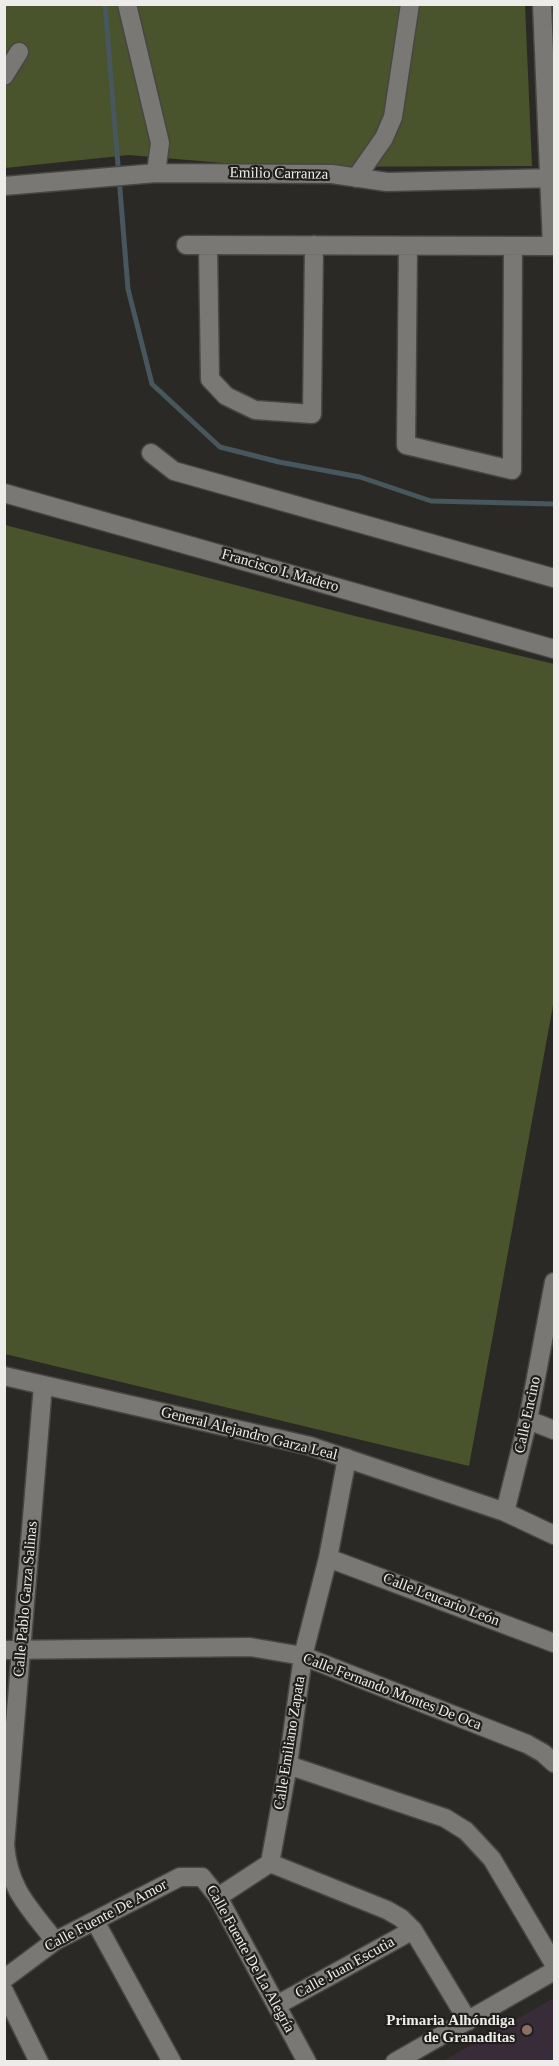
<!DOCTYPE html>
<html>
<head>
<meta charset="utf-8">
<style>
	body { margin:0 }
	#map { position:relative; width:559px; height:2066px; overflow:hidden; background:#2b2925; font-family:Georgia,serif }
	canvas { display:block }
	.frame { position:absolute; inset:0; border:6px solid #eeecea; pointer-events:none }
</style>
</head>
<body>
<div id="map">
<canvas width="559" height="2066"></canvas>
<div class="frame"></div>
</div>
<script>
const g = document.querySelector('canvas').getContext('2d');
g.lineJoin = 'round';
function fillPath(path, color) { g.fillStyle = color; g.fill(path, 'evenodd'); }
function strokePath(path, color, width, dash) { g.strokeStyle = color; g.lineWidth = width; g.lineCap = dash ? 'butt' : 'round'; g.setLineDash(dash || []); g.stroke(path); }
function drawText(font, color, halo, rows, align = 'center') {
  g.font = font + ' Georgia,serif'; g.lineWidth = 4.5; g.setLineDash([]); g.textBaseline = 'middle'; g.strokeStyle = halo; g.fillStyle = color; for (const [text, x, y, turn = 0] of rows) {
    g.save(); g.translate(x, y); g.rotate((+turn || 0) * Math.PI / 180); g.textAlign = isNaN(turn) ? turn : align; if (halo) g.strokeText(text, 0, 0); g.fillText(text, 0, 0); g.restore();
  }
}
fillPath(new Path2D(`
	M554,1998V2061H443Z`), '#392c39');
fillPath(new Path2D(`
	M5,5H525L532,166L271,167L129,155L5,168Z
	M5,525L351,615L554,664V1000L469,1466L5,1354Z`), '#49532c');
strokePath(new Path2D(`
	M105,4L128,289L152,384L220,447L279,462L360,477L431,501L554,504`), '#47575d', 5);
const minor = new Path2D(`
	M127,4L160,143L156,173
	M542,4L552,246
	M4,76L19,52
	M356,178L384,138L393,117L410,4
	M4,186L156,173L332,174L387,182L554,178
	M186,245L554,246
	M208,245L210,379L226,396L255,410L312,414L314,245
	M408,246L406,445L512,470L513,246
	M151,453L174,471L554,578
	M4,493L554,649
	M4,1376L310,1446L505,1512L554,1535
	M43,1385L5,1845C9,1890 29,1907 55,1941
	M528,1420L554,1430
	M505,1512L528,1420L554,1282
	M328,1558L554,1643
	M4,1650L250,1647L303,1656L527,1744L543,1753L554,1763
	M288,1765L445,1818L466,1831L492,1859L554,1964
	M270,1863L387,1910L401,1918L413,1930L468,2021
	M218,1897L270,1863L288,1765L303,1656L328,1558L347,1458
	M95,1921L172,2062
	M4,1979L55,1941L180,1877H202L218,1897L307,2062
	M4,1991L39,2062
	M277,2005L413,1930
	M395,2062L554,1971`);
strokePath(minor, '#484643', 21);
strokePath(minor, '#7a7874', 18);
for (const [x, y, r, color] of [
	[527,2030,6,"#8d6e63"]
]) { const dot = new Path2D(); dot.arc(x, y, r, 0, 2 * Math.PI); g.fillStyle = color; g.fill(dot); strokePath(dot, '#211f1c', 2); }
drawText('15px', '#eeecea', '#211f1c', [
	["Emilio Carranza",279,174,1],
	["Francisco I. Madero",280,571,16],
	["Calle Encino",528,1415,-78],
	["General Alejandro Garza Leal",249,1434,14],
	["Calle Pablo Garza Salinas",26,1599,-85],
	["Calle Leucario León",441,1600,21],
	["Calle Fernando Montes De Oca",392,1692,21],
	["Calle Emiliano Zapata",290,1743,-81],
	["Calle Fuente De Amor",106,1916,-28],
	["Calle Fuente De La Alegría",250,1959,61],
	["Calle Juan Escutia",345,1968,-29]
]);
drawText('bold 15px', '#eeecea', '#211f1c', [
	["Primaria Alhóndiga",515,2021],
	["de Granaditas",515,2038]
], 'right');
</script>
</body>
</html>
